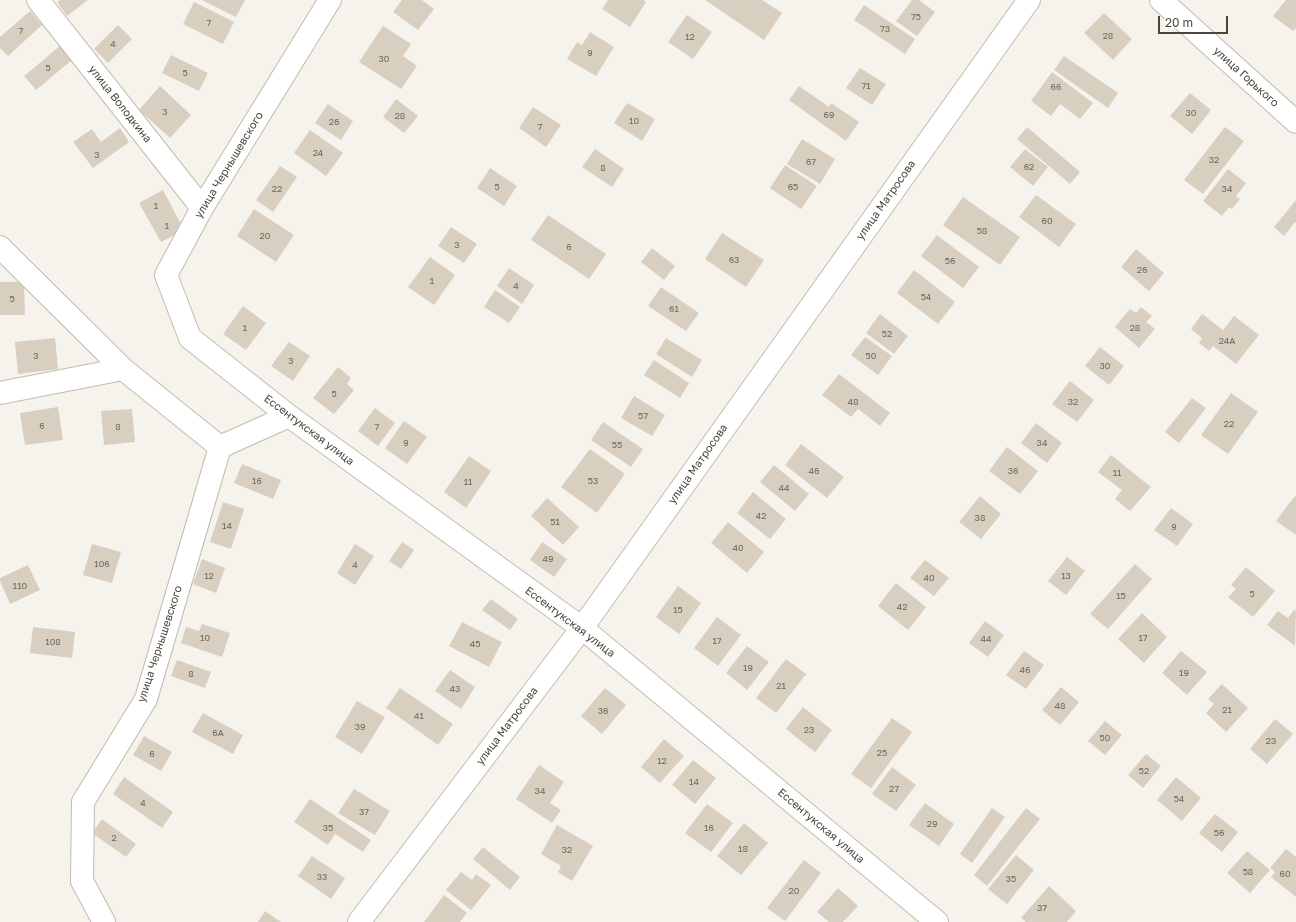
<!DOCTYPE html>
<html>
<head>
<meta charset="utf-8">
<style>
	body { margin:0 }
	#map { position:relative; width:1296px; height:922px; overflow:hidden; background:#f6f3ec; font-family:"Golos Text",sans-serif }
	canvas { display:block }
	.scale { position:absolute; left:1158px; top:16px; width:70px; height:18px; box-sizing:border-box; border:2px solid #4b4439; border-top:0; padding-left:5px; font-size:12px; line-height:14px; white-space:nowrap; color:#4b4439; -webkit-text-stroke:3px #fff; paint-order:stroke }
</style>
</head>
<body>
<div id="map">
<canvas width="1296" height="922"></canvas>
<div class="scale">20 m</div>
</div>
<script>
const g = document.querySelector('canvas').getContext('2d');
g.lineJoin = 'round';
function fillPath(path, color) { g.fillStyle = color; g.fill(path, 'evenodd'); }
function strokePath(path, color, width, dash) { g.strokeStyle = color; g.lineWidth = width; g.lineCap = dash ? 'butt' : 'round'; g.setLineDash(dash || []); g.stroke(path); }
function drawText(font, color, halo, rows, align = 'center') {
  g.font = font + ' "Golos Text",sans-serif'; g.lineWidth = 3; g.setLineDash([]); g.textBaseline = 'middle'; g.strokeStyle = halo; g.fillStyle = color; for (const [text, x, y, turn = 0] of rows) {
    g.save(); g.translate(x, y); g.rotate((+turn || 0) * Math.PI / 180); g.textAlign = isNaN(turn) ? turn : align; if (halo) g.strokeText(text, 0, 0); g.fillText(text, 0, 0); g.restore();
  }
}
fillPath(new Path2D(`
	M60,0H88L67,16L57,2Z
	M202,0H245L236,17Z
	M402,0H422L434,9L418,30L393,12Z
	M608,0H643L646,2L630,27L602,9Z
	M705,0H762L782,13L764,40Z
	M912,0H919L935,12L917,36L896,21Z
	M1286,0H1296V28L1293,31L1273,16Z
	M194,2L234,22L223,44L183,24Z
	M864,5L915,39L905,54L854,20Z
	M30,11L42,25L8,56L0,48V37Z
	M1104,13L1132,39L1113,60L1084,33Z
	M687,15L712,32L693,59L668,42Z
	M118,25L132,39L108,63L94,49Z
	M383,26L411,44L403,56L417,66L401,89L359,62Z
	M590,32L614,47L596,76L567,59L577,42L582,45Z
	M60,46L72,60L36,90L24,76Z
	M171,55L208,73L199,91L162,73Z
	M1064,56L1118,93L1108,108L1054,70Z
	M860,68L886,84L872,105L846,88Z
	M1052,72L1093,103L1080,119L1060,104L1051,116L1031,101Z
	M160,86L191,115L170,138L139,110Z
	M799,86L829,107L831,103L859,122L846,141L789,100Z
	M1190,93L1211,110L1192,134L1170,116Z
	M396,99L418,116L404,133L383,117Z
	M627,103L655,119L642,141L614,123Z
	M328,104L353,121L341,140L315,123Z
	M533,107L561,125L546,147L519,128Z
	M1027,127L1080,172L1070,184L1017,139Z
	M1225,127L1244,141L1203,194L1184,180Z
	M120,128L129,142L93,168L73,142L92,129L101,142Z
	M310,130L343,153L326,176L294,153Z
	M802,139L835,159L820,184L787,164Z
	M595,149L624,169L612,187L582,167Z
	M1025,149L1048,167L1033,186L1010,167Z
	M785,165L817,186L801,209L770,188Z
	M280,166L297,177L273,212L256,200Z
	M490,168L517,186L504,206L477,188Z
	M1228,169L1246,183L1236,196L1240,199L1232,209L1229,207L1222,216L1203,201Z
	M163,190L184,230L161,242L139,203Z
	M1036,195L1076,224L1059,247L1019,217Z
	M963,197L1020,237L1000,265L943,225Z
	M1296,200V223L1295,222L1284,236L1274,227Z
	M254,209L294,235L276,262L237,236Z
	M548,215L606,254L589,279L531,240Z
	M451,227L477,244L464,263L438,246Z
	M722,233L764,260L746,287L705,259Z
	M937,235L979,267L963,288L921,256Z
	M652,248L675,266L664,280L641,262Z
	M1136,249L1164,273L1149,291L1121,267Z
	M430,257L455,275L434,305L408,287Z
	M509,268L534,285L522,304L497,286Z
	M914,270L955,302L938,324L897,293Z
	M0,282H24L25,315H0Z
	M661,287L699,313L686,331L648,306Z
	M495,290L520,307L509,323L484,307Z
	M243,306L266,323L246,350L223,334Z
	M1141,307L1152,316L1146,322L1155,329L1139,348L1115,327L1130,309L1136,313Z
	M880,314L908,336L894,354L866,333Z
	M1202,314L1223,330L1234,316L1259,335L1236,364L1213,346L1209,351L1199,343L1202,338L1191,329Z
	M865,337L892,356L878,375L851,355Z
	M55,338L58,369L18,374L15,342Z
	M666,338L702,360L692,377L656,354Z
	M289,342L310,356L293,381L271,366Z
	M1100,347L1124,366L1109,385L1085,366Z
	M654,360L689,383L680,398L644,375Z
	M338,367L351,378L347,384L354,390L334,414L313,398Z
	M839,374L890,413L880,426L858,409L851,417L822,395Z
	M1070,381L1094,400L1077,422L1052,404Z
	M1231,393L1258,412L1228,454L1201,435Z
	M634,396L665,415L652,436L621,418Z
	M1192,398L1206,408L1179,443L1165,432Z
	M58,407L63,440L25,445L20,413Z
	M375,408L395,423L378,446L358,431Z
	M132,409L135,442L104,445L101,411Z
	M404,421L427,437L407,464L385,448Z
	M603,422L643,449L631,467L591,440Z
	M1036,423L1062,443L1047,463L1021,443Z
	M801,444L844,477L827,498L785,465Z
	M1007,447L1038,471L1020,494L989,471Z
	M590,449L625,474L597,513L561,487Z
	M1111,455L1151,487L1130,511L1115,499L1122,490L1098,472Z
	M469,456L491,471L466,508L444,492Z
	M242,464L281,480L273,499L234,483Z
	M774,465L809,494L795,511L760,482Z
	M753,492L786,519L770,539L737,513Z
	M980,496L1001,514L981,539L959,522Z
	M1295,496L1296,497V535L1276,521Z
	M547,498L579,527L563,545L531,516Z
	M223,502L244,509L231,549L210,542Z
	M1171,508L1193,524L1177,546L1154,530Z
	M728,522L764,552L747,573L711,543Z
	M402,542L414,550L401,569L389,561Z
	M542,542L567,559L554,577L530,560Z
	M92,544L121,552L112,583L83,575Z
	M355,544L374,556L355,585L337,573Z
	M1067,557L1085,571L1066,595L1048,581Z
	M202,559L225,568L216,593L193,584Z
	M925,560L949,578L934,596L910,578Z
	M1135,564L1152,579L1108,629L1090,614Z
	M28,565L40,590L10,604L0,581V578Z
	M1246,567L1275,591L1253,617L1228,597L1236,589L1231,585Z
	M896,583L926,607L908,630L878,606Z
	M678,586L701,603L679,634L656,617Z
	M491,599L518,619L510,630L482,610Z
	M1294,610L1296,611L1295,646L1267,625L1278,611L1288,618Z
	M1142,613L1167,637L1144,663L1118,639Z
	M717,617L741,635L718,666L694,648Z
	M985,621L1004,635L988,657L969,643Z
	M462,622L502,642L489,667L449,646Z
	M202,624L230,633L222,657L181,643L186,627L199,631Z
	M33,627L75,632L72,658L30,653Z
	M747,646L769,662L747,690L726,673Z
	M1024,651L1044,665L1026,689L1006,675Z
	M1181,651L1207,672L1187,695L1162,673Z
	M786,659L806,674L776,713L756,698Z
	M177,660L211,672L205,688L171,676Z
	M450,670L475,687L461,709L435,691Z
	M1222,684L1248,708L1226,732L1206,713L1214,704L1208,699Z
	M1061,687L1079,702L1060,725L1042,710Z
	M400,688L453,724L438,745L386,708Z
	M605,688L626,705L602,734L581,716Z
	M357,701L385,717L362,754L335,737Z
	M803,707L832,730L815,752L786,729Z
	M203,713L243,735L233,754L192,732Z
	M892,718L912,732L871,788L851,774Z
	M1275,719L1293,734L1267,764L1250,749Z
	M1105,721L1122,735L1105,755L1088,741Z
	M144,736L172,752L161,771L133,755Z
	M664,739L684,756L660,783L641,767Z
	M1146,754L1161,766L1143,788L1128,775Z
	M693,760L716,778L695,804L672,785Z
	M539,765L564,782L550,803L561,810L552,823L516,799Z
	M892,767L916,785L896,811L872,794Z
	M124,777L173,812L162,828L113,794Z
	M1176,777L1201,798L1182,821L1157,800Z
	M354,789L390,811L375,835L338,813Z
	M310,799L371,840L363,852L335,834L328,845L294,822Z
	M925,803L954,824L939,846L909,825Z
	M707,804L733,823L711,852L685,833Z
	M992,808L1005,817L972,863L960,854Z
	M1026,808L1040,819L987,886L974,875Z
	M1215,814L1238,832L1222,852L1199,833Z
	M102,819L136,844L126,857L92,833Z
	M744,823L768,843L741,875L717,856Z
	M557,825L593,846L572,881L558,872L561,866L541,854Z
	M483,847L520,877L510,890L473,859Z
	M1286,849L1296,857V897L1271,877L1275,872L1270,868Z
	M1247,851L1270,870L1250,893L1227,873Z
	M1016,855L1034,870L1007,904L988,889Z
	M312,856L345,878L331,899L298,876Z
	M804,860L821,873L785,921L767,908Z
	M461,872L472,880L476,874L491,885L471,910L446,890Z
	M1049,886L1076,911L1067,922H1026L1021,918Z
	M838,888L858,906L843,922H829L817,912Z
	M444,895L467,913L460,922H424Z
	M265,911L281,922H258Z`), '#d8cfc1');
const minor = new Path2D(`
	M38,0L202,208
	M330,0L202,208L166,275L190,338L289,416L582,628L937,922
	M1161,0L1296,122
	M0,247L123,369L220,447L289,416
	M0,393L123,369
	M104,922L82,881L83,802L146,699L220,447
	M359,922L582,628L1029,0`);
strokePath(minor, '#c2bbae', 24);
strokePath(minor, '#fff', 22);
drawText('9px', '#6e675b', null, [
	["75",916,17],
	["7",209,23],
	["73",885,29],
	["7",21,31],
	["28",1108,36],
	["12",690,37],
	["4",113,44],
	["9",590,53],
	["30",384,59],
	["5",48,68],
	["5",185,73],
	["71",866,86],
	["66",1056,87],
	["3",165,112],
	["30",1191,113],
	["69",829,115],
	["28",400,116],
	["10",634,121],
	["26",334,122],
	["7",540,127],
	["24",318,153],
	["3",97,155],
	["32",1214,160],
	["67",811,162],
	["62",1029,167],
	["8",603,168],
	["5",497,187],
	["65",793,187],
	["22",277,189],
	["34",1227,189],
	["1",156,206],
	["60",1047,221],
	["1",167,226],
	["58",982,231],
	["20",265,236],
	["3",457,245],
	["6",569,247],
	["63",734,260],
	["56",950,261],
	["26",1142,270],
	["1",432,281],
	["4",516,286],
	["54",926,297],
	["5",12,299],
	["61",674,309],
	["1",245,328],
	["28",1135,328],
	["52",887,334],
	["24А",1227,341],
	["3",36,356],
	["50",871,356],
	["3",291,361],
	["30",1105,366],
	["5",334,394],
	["48",853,402],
	["32",1073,402],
	["57",643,416],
	["22",1229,424],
	["6",42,426],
	["8",118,427],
	["7",377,427],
	["9",406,443],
	["34",1042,443],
	["55",617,445],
	["46",814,471],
	["36",1013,471],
	["11",1117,473],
	["16",257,481],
	["53",593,481],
	["11",468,482],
	["44",784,488],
	["42",761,516],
	["38",980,518],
	["51",555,522],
	["14",227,526],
	["9",1174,527],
	["40",738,548],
	["49",548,559],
	["106",102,564],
	["4",355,565],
	["12",209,576],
	["13",1066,576],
	["40",929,578],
	["110",20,586],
	["5",1252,594],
	["15",1121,596],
	["42",902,607],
	["15",678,610],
	["10",205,638],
	["17",1143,638],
	["44",986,639],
	["17",717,641],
	["108",53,642],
	["45",475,644],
	["19",748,668],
	["46",1025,670],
	["19",1184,673],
	["8",191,674],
	["21",781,686],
	["43",455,689],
	["48",1060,706],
	["21",1227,710],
	["36",603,711],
	["41",419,716],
	["39",360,727],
	["23",809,730],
	["6А",218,733],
	["50",1105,738],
	["23",1271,741],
	["25",882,753],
	["6",152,754],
	["12",662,761],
	["52",1144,771],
	["14",694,782],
	["27",894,789],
	["34",540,791],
	["54",1179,799],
	["4",143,803],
	["37",364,812],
	["29",932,824],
	["35",328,828],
	["16",709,828],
	["56",1219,833],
	["2",114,838],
	["18",743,849],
	["32",567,850],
	["58",1248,872],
	["60",1285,874],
	["33",322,877],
	["35",1011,879],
	["20",794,891],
	["37",1042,908]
]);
drawText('11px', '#4b4439', '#fff', [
	["улица Горького",1246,77,42],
	["улица Володкина",120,104,52],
	["улица Чернышевского",229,165,-59],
	["улица Матросова",886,200,-55],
	["Ессентукская улица",309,430,37],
	["улица Матросова",698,464,-55],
	["Ессентукская улица",570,622,37],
	["улица Чернышевского",160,644,-72],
	["улица Матросова",507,726,-53],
	["Ессентукская улица",821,826,40]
]);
</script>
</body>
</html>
